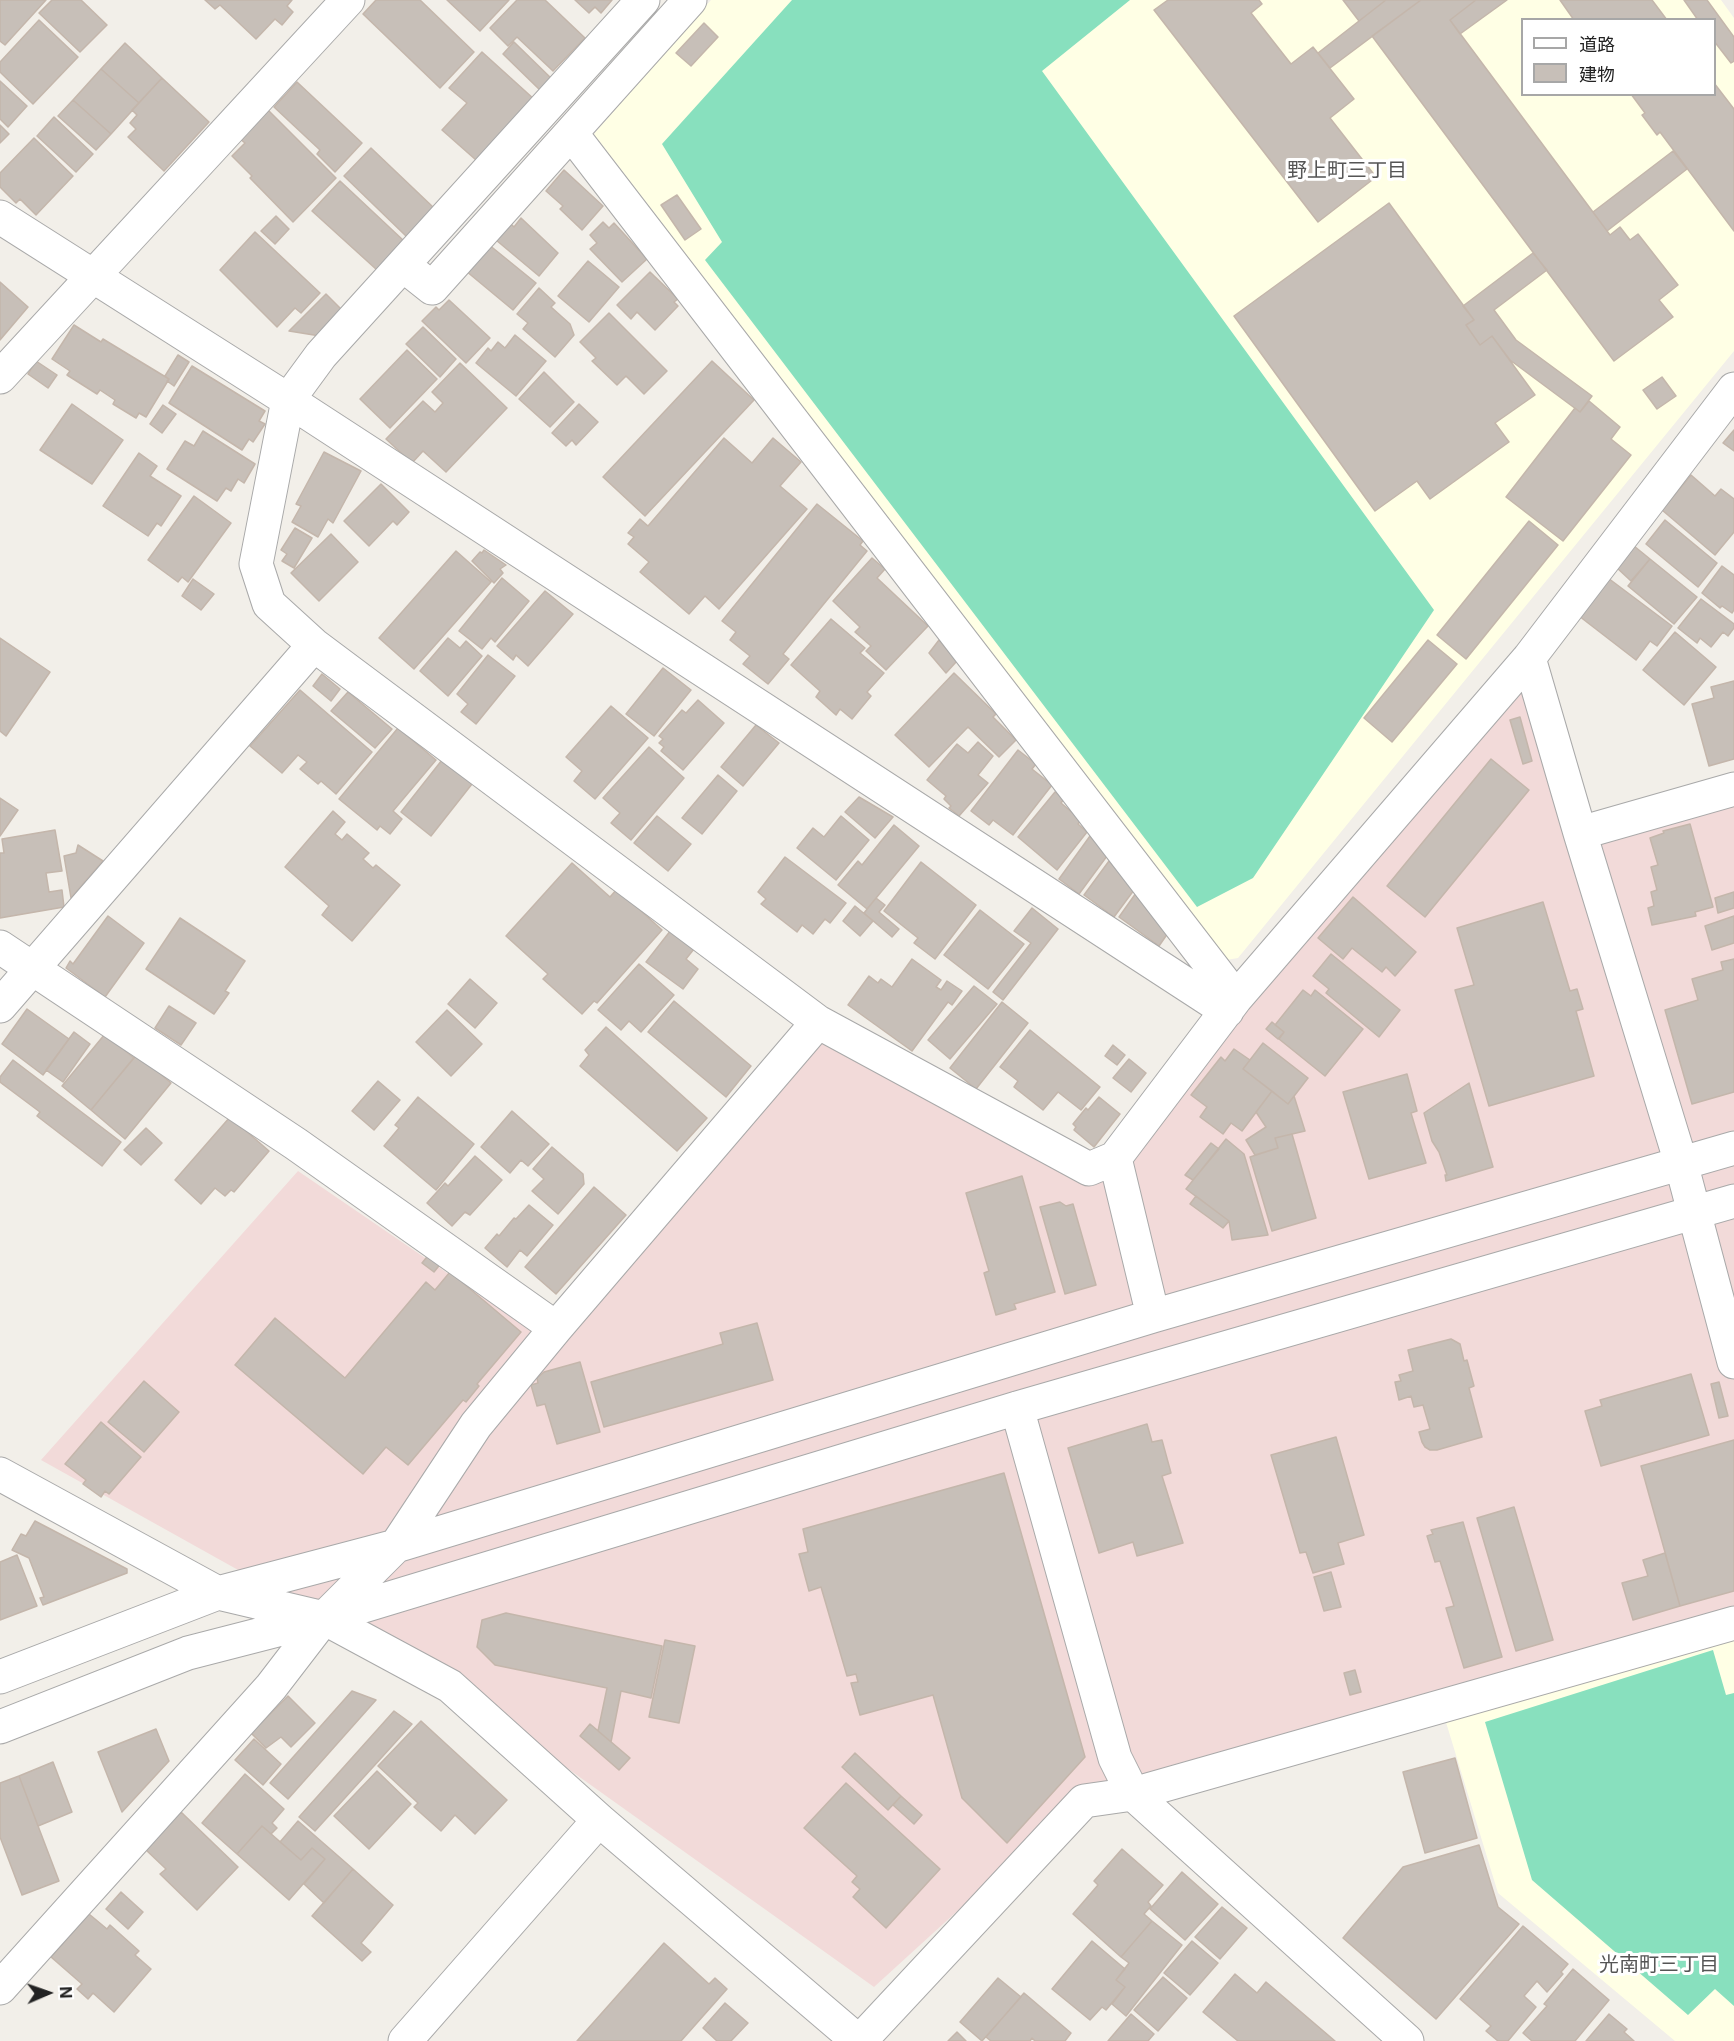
<!DOCTYPE html>
<html>
<head>
<meta charset="utf-8">
<style>
	body { margin:0 }
	#map { position:relative; width:1734px; height:2041px; overflow:hidden; background:#f2efe9; font-family:Inter,"Noto Sans JP",sans-serif }
	canvas { display:block }
	.legend { position:absolute; left:1521px; top:18px; width:195px; height:78px; box-sizing:border-box; background:#fff; border:2px solid #a7a7a7; margin:0; padding:8px 10px; list-style:none; font-size:18px; color:#222 }
	.legend li { display:flex; align-items:center; gap:12px; height:30px }
	.legend b { width:30px; border:2px solid #a7a7a7 }
	.north { position:absolute; left:18px; top:1963px; width:60px; height:60px; -webkit-text-stroke:4px #fff; paint-order:stroke; rotate:88deg; font-size:16px; font-weight:700; line-height:24px; text-align:center; color:#222 }
	.north::after { content:''; display:block; margin:auto; width:21px; height:27px; background:#222; clip-path:polygon(50% 0,100% 100%,50% 72%,0 100%) }
</style>
</head>
<body>
<div id="map">
<canvas width="1734" height="2041"></canvas>
<ul class="legend">
<li><b style="height:8px;background:#fff"></b>道路</li>
<li><b style="height:16px;background:#c7bfb8"></b>建物</li>
</ul>
<div class="north">N</div>
</div>
<script>
const g = document.querySelector('canvas').getContext('2d');
g.lineJoin = 'round';
function fillPath(path, color) { g.fillStyle = color; g.fill(path, 'evenodd'); }
function strokePath(path, color, width, dash) { g.strokeStyle = color; g.lineWidth = width; g.lineCap = dash ? 'butt' : 'round'; g.setLineDash(dash || []); g.stroke(path); }
function drawText(font, color, halo, rows, align = 'center') {
  g.font = font + ' Inter,"Noto Sans JP",sans-serif'; g.lineWidth = 6; g.setLineDash([]); g.textBaseline = 'middle'; g.strokeStyle = halo; g.fillStyle = color; for (const [text, x, y, turn = 0] of rows) {
    g.save(); g.translate(x, y); g.rotate((+turn || 0) * Math.PI / 180); g.textAlign = isNaN(turn) ? turn : align; if (halo) g.strokeText(text, 0, 0); g.fillText(text, 0, 0); g.restore();
  }
}
fillPath(new Path2D(`
	M1533,645L1581,833L1734,788V1614L1067,1811L874,1987L473,1701L41,1460L298,1171L532,1331L810,1020L1105,1176Z`), '#f2dad9');
fillPath(new Path2D(`
	M711,0H1721L1734,18V351L1238,958L1226,960L594,134ZM1522,20H1714V94H1522Z
	M1734,1635V2041H1675L1498,1893L1445,1719Z`), '#ffffe5');
fillPath(new Path2D(`
	M792,0H1130L1042,71L1434,610L1253,878L1197,907L705,260L722,242L662,144Z
	M1713,1650L1726,1695L1734,1693V2006L1715,1989L1688,2015L1532,1880L1485,1722Z`), '#88e0be');
const building = new Path2D(`
	M0,0H46L5,45L0,41Z
	M52,0H81L107,25L80,52L39,13Z
	M205,0H292L287,6L293,12L282,25L275,19L256,39L220,5L215,9Z
	M376,0H420L474,52L440,88L363,14Z
	M447,0H509L480,31Z
	M517,0H545L585,38L553,71L517,37L508,46L490,28Z
	M575,0H612L601,13L595,7L589,13Z
	M1168,0H1259L1262,4L1251,13L1291,64L1313,47L1354,99L1330,118L1376,177L1318,222L1154,10Z
	M1343,0H1386L1359,21Z
	M1386,0H1421L1330,68L1318,53Z
	M1421,0H1476L1450,20L1610,235L1620,227L1630,240L1638,234L1678,285L1659,300L1673,317L1614,361L1372,36Z
	M1476,0H1507L1460,34L1450,20Z
	M1560,0H1652L1667,20H1574Z
	M1684,0H1707L1734,37V61L1731,63L1714,41V20H1698Z
	M39,20L78,57L33,104L0,72V62Z
	M704,23L718,37L691,66L676,53Z
	M514,42L555,82L543,93L503,54Z
	M125,43L162,78L139,103L101,69Z
	M482,52L535,100L476,160L442,130L467,103L449,88Z
	M101,69L139,103L111,134L73,100Z
	M162,78L209,122L164,171L128,137L136,129L130,123L137,115L132,110Z
	M0,81L27,106L8,127L0,119Z
	M297,82L362,143L335,172L317,154L320,150L274,107Z
	M1714,83L1734,109V231L1660,132L1657,135L1642,115L1645,113L1631,94H1714Z
	M73,100L111,134L96,150L58,116Z
	M268,110L336,178L293,222L250,178L252,176L232,156L245,143L240,139Z
	M54,117L93,154L76,172L37,136Z
	M0,125L9,134L0,143Z
	M34,138L73,176L36,215L20,199L16,203L0,187V173Z
	M371,148L434,208L407,237L344,176Z
	M1673,151L1687,169L1607,231L1593,212Z
	M564,170L603,206L582,230L560,209L563,206L546,191Z
	M340,181L404,241L377,270L312,211Z
	M677,195L701,229L685,240L661,205Z
	M1389,203L1474,320L1466,325L1480,345L1492,336L1535,395L1495,423L1509,442L1430,499L1417,481L1375,511L1234,316Z
	M276,216L289,229L275,244L261,231Z
	M521,218L558,253L539,276L496,240L510,223L514,227Z
	M603,222L609,228L614,223L647,259L622,282L590,249L597,243L590,235Z
	M255,232L320,293L301,313L295,308L277,327L220,270Z
	M488,244L536,283L513,310L466,271Z
	M1533,253L1547,270L1494,310L1516,340L1592,396L1580,412L1510,360L1492,336L1480,345L1466,325L1474,320L1463,306Z
	M588,261L619,287L589,322L558,296Z
	M650,272L678,299L674,302L678,306L655,330L637,312L631,319L617,305Z
	M0,282L28,307L0,340Z
	M539,288L555,303L551,307L570,324L574,335L555,357L523,329L528,323L517,314Z
	M326,294L342,310L320,336L289,331Z
	M449,300L490,338L466,363L422,321L436,307L439,310Z
	M609,313L667,371L644,394L626,376L617,385L592,361L596,358L580,342Z
	M74,325L101,342L103,339L169,379L146,417L139,413L136,418L113,404L115,400L100,390L97,394L67,375L70,371L52,359Z
	M423,327L456,359L440,377L406,344Z
	M515,335L546,361L516,396L476,363L488,348L491,351L498,342L505,348Z
	M407,350L437,379L390,428L360,399Z
	M178,355L189,362L174,386L167,381L169,379L165,376Z
	M36,361L57,375L48,388L28,374Z
	M712,361L754,400L645,516L603,477Z
	M460,363L507,408L446,472L423,451L412,463L386,439L423,401L435,412L443,403L432,392Z
	M192,366L265,411L259,421L265,424L253,442L249,439L242,450L169,403Z
	M544,372L574,402L550,427L519,399Z
	M1662,377L1676,396L1657,409L1643,390Z
	M1589,401L1620,427L1611,439L1631,455L1563,541L1506,497L1575,408L1580,412Z
	M72,404L123,440L92,484L40,450Z
	M579,404L598,422L576,445L572,440L566,446L552,433Z
	M163,405L176,414L162,433L150,424Z
	M1734,430V451L1723,443Z
	M203,431L255,464L244,483L238,479L231,491L226,488L217,501L167,469L185,441L194,446Z
	M724,438L752,463L773,438L801,462L780,486L807,509L719,609L705,596L689,614L640,572L649,562L628,544L634,537L628,533L640,519L648,526Z
	M324,452L361,471L333,523L328,519L318,537L292,522L301,506L296,504Z
	M139,453L157,466L150,476L181,496L161,526L157,523L148,536L103,506Z
	M1691,475L1715,496L1721,489L1734,499V532L1715,555L1662,510Z
	M381,484L409,512L397,525L393,521L369,546L344,521Z
	M194,496L231,523L188,582L182,577L178,582L148,560Z
	M817,504L863,541L860,545L867,551L783,654L789,659L768,684L743,664L750,656L730,640L736,632L722,621Z
	M1665,520L1717,563L1698,587L1646,544Z
	M1529,521L1558,545L1466,659L1437,635Z
	M295,528L312,538L294,568L282,561L287,554L281,550Z
	M331,534L358,562L319,601L291,573Z
	M1634,546L1650,559L1631,581L1616,567Z
	M484,550L506,565L500,569L503,573L494,583L472,561L480,552L482,553Z
	M456,551L491,582L414,669L379,638Z
	M872,558L885,569L877,578L928,626L886,670L866,651L871,646L855,632L860,627L833,601Z
	M1650,559L1697,597L1674,624L1628,586Z
	M1722,566L1734,575V610L1732,613L1722,606L1720,608L1702,593Z
	M502,578L529,601L495,642L491,638L482,649L459,631Z
	M1608,578L1672,626L1657,646L1650,641L1636,660L1579,616Z
	M193,579L214,594L201,610L182,596Z
	M545,591L573,614L528,666L516,655L513,660L497,646Z
	M1701,599L1734,624V628L1728,636L1723,632L1711,647L1700,638L1697,643L1678,628Z
	M831,619L865,648L860,653L884,673L867,692L871,696L852,719L840,709L836,715L816,697L820,691L791,665Z
	M1675,632L1716,667L1684,705L1643,670Z
	M0,638L50,672L6,736L0,731Z
	M448,638L460,648L466,641L482,656L448,696L420,671Z
	M939,640L957,661L946,673L929,653Z
	M1428,640L1457,664L1392,742L1364,718Z
	M488,655L515,676L476,724L461,712L468,704L457,694Z
	M663,668L691,690L654,736L626,714Z
	M954,673L996,714L993,717L1016,740L999,757L968,727L929,767L895,735Z
	M322,674L340,689L331,701L313,686Z
	M1734,681V759L1709,766L1692,704L1714,698L1711,687Z
	M300,690L372,752L336,794L321,781L318,784L300,769L307,762L298,755L282,773L250,746Z
	M348,692L392,729L375,748L331,711Z
	M698,700L724,723L683,770L661,751L664,747L659,743L663,739L659,736L682,710L686,713Z
	M611,706L648,738L595,799L574,781L582,771L566,757Z
	M1520,717L1532,761L1523,764L1510,720Z
	M756,725L779,743L743,786L721,767Z
	M398,728L436,760L393,811L402,819L390,834L380,826L377,830L339,799Z
	M978,742L993,756L978,775L988,783L959,816L949,808L951,806L944,799L946,796L927,780L957,744L968,753Z
	M649,747L684,778L631,840L611,823L620,813L603,798Z
	M1018,750L1036,764L1032,769L1052,785L1013,835L993,820L989,825L971,811Z
	M1491,759L1529,790L1425,917L1387,886Z
	M442,760L472,784L431,836L401,812Z
	M718,775L737,791L702,834L682,818Z
	M1055,792L1064,799L1061,803L1081,820L1078,824L1087,832L1057,870L1018,837Z
	M859,797L893,817L875,838L845,812Z
	M0,798L18,810L0,836Z
	M333,811L345,822L335,834L342,840L347,834L369,853L363,859L373,868L376,865L400,885L352,941L322,915L329,906L285,867Z
	M657,816L691,844L668,871L634,843Z
	M841,816L869,840L836,880L797,848L813,828L824,837Z
	M1690,824L1713,907L1695,912L1696,916L1652,925L1648,908L1654,906L1651,892L1657,890L1651,867L1658,865L1650,838L1664,833L1663,831Z
	M894,825L919,846L867,909L838,885L858,861L862,865Z
	M55,830L62,871L46,873L49,892L62,890L64,907L0,918V853H4L2,839Z
	M1090,836L1107,856L1079,894L1059,879Z
	M78,845L103,861L71,898L64,856L76,853Z
	M785,857L846,903L830,923L825,919L813,934L802,925L797,932L761,904L766,899L758,892Z
	M1109,861L1134,890L1114,917L1084,895Z
	M921,862L976,905L935,959L914,943L918,938L884,911Z
	M572,863L610,897L617,889L662,930L597,1003L594,1001L582,1014L543,979L548,974L506,936Z
	M1734,892V908L1718,913L1715,898Z
	M1136,893L1168,933L1159,946L1119,917Z
	M1353,897L1416,952L1395,976L1386,967L1382,972L1352,948L1343,959L1318,938Z
	M876,898L885,905L879,912L899,929L892,937L864,913Z
	M1543,902L1570,991L1577,989L1583,1009L1576,1011L1594,1076L1489,1106L1455,990L1474,985L1457,928Z
	M855,906L873,921L860,936L843,921Z
	M1032,908L1058,929L1003,1000L993,992L1031,943L1014,931Z
	M980,910L1024,944L988,989L944,955Z
	M108,916L144,943L105,997L66,968L70,961L73,964Z
	M1734,916V943L1712,950L1705,926Z
	M180,918L245,961L225,991L229,993L214,1014L146,969Z
	M671,930L694,949L686,959L698,969L683,989L646,962Z
	M1331,954L1400,1010L1379,1037L1326,993L1329,989L1313,976Z
	M912,959L941,980L936,987L941,990L947,981L962,991L952,1005L948,1002L912,1051L848,1005L869,976L878,983L881,979L892,987Z
	M1734,959V1092L1692,1104L1665,1010L1698,1000L1692,979L1723,970L1721,962Z
	M639,964L674,995L641,1032L629,1021L621,1030L598,1010Z
	M470,979L497,1003L475,1028L448,1004Z
	M974,986L997,1004L950,1059L928,1040Z
	M1303,990L1311,996L1315,990L1363,1029L1325,1076L1279,1039L1284,1032L1275,1025Z
	M674,1001L751,1066L726,1097L648,1032Z
	M1002,1002L1028,1023L976,1089L950,1068Z
	M169,1006L196,1023L181,1045L155,1028Z
	M27,1009L69,1039L43,1075L2,1044Z
	M447,1010L482,1044L451,1076L416,1042Z
	M1272,1022L1284,1032L1278,1039L1266,1029Z
	M606,1027L707,1118L677,1151L580,1066L589,1055L585,1050Z
	M1030,1030L1100,1087L1081,1110L1058,1092L1043,1110L1014,1087L1018,1081L1000,1067Z
	M74,1032L90,1044L63,1082L46,1070Z
	M105,1034L134,1058L91,1110L62,1086Z
	M1263,1043L1308,1078L1288,1104L1243,1069Z
	M1113,1045L1125,1055L1117,1065L1105,1056Z
	M1234,1049L1250,1060L1243,1069L1272,1091L1242,1131L1231,1123L1223,1134L1200,1117L1207,1107L1191,1095L1221,1057L1225,1061Z
	M137,1054L171,1083L125,1139L91,1110Z
	M1129,1059L1146,1073L1131,1092L1113,1078Z
	M13,1060L121,1142L102,1166L37,1116L40,1112L0,1082V1077Z
	M1407,1074L1417,1111L1411,1113L1426,1163L1369,1179L1343,1092Z
	M378,1081L400,1100L374,1130L352,1111Z
	M1469,1083L1493,1167L1446,1181L1445,1175H1447L1439,1152L1432,1141L1424,1113Z
	M1272,1091L1288,1104L1294,1096L1305,1131L1275,1138L1278,1148L1255,1155L1246,1140L1266,1127L1256,1112Z
	M418,1097L474,1144L436,1190L384,1146L399,1128L395,1125Z
	M1099,1097L1120,1114L1094,1147L1074,1130L1076,1127L1073,1124L1086,1108L1088,1110Z
	M512,1111L549,1144L528,1166L521,1160L510,1173L481,1147Z
	M230,1117L269,1151L234,1192L231,1190L225,1196L215,1188L201,1204L175,1180Z
	M146,1128L162,1143L141,1165L124,1150Z
	M1292,1134L1316,1218L1272,1231L1250,1157L1278,1148L1275,1138Z
	M1226,1139L1244,1154L1268,1235L1232,1240L1229,1221L1186,1189Z
	M1211,1143L1219,1149L1193,1180L1185,1175Z
	M552,1147L583,1174L584,1184L558,1214L532,1191L544,1179L533,1169Z
	M475,1156L502,1180L470,1215L465,1212L452,1226L427,1203L445,1183L448,1186Z
	M1022,1176L1055,1292L1014,1304L1016,1309L996,1315L984,1273L989,1271L966,1193Z
	M594,1187L626,1215L556,1294L525,1267Z
	M1196,1196L1229,1221L1223,1228L1190,1204Z
	M1060,1202L1066,1206L1073,1204L1096,1285L1065,1294L1040,1207Z
	M529,1205L553,1225L527,1256L520,1250L507,1267L485,1248L497,1234L499,1236L514,1218L516,1219Z
	M430,1253L442,1262L434,1272L422,1263Z
	M450,1272L521,1332L477,1384L479,1386L466,1402L463,1400L408,1465L386,1447L363,1474L235,1365L275,1318L345,1378L426,1282L435,1290Z
	M757,1323L773,1380L604,1427L591,1382L723,1344L720,1333Z
	M1451,1339L1460,1344L1464,1361L1467,1360L1474,1386L1469,1388L1482,1437L1437,1450H1430L1425,1447L1422,1442L1419,1432L1430,1429L1423,1405L1414,1407L1411,1396L1399,1400L1395,1382L1401,1381L1399,1375L1413,1371L1408,1350Z
	M580,1362L600,1432L557,1444L545,1404L537,1406L531,1385L538,1383L537,1378L544,1372Z
	M1691,1374L1709,1435L1601,1466L1585,1411L1602,1406L1600,1400Z
	M144,1381L179,1412L144,1452L108,1422Z
	M1719,1382L1728,1416L1719,1418L1711,1384Z
	M101,1422L141,1457L109,1494L105,1491L101,1497L83,1484L86,1480L65,1464Z
	M1147,1424L1152,1442L1162,1440L1171,1473L1162,1476L1183,1543L1137,1556L1133,1542L1099,1553L1068,1448Z
	M1336,1437L1364,1535L1338,1543L1344,1564L1313,1573L1306,1552L1300,1553L1271,1455Z
	M1734,1440V1591L1680,1606L1641,1466Z
	M1004,1473L1085,1757L1007,1843L962,1798L933,1695L860,1715L851,1683L858,1682L856,1674L847,1676L821,1587L809,1591L799,1554L808,1552L803,1529Z
	M1514,1507L1553,1640L1516,1651L1477,1518Z
	M35,1521L127,1569V1573L43,1605L40,1598L44,1597L29,1558L12,1550L21,1534L26,1536Z
	M1463,1522L1502,1657L1464,1668L1446,1608L1454,1606L1440,1561L1435,1562L1427,1536L1433,1534L1431,1530Z
	M1665,1553L1680,1606L1633,1620L1622,1583L1648,1576L1643,1560Z
	M17,1555L37,1606L0,1620V1562Z
	M1331,1572L1341,1607L1324,1611L1314,1577Z
	M506,1613L662,1646L651,1698L621,1691L611,1742L598,1731L607,1688L495,1665L477,1647L482,1620Z
	M665,1640L695,1646L679,1723L649,1717Z
	M1355,1670L1361,1692L1350,1695L1344,1673Z
	M352,1691L376,1700L288,1799L270,1783Z
	M288,1696L315,1723L291,1747L281,1737L266,1748L251,1733Z
	M394,1711L412,1724L315,1831L299,1817Z
	M421,1721L507,1800L475,1834L455,1815L441,1831L414,1807L418,1803L378,1766Z
	M590,1724L630,1758L619,1770L580,1736Z
	M156,1729L169,1761L122,1812L98,1752Z
	M254,1739L281,1764L263,1785L235,1760Z
	M855,1753L901,1796L888,1810L842,1767Z
	M1455,1758L1477,1838L1425,1853L1403,1772Z
	M53,1762L72,1812L38,1826L19,1776Z
	M377,1771L411,1804L369,1849L334,1816Z
	M245,1774L284,1809L272,1823L277,1828L271,1834L262,1826L237,1854L202,1823Z
	M19,1776L59,1881L22,1895L0,1837V1783Z
	M846,1783L940,1869L886,1928L853,1897L860,1889L852,1882L857,1876L804,1828Z
	M901,1796L922,1815L914,1824L893,1805Z
	M181,1812L238,1867L197,1910L160,1874L166,1869L145,1849Z
	M298,1821L353,1869L324,1903L304,1884L325,1859L312,1848L301,1860L280,1842Z
	M262,1826L301,1860L312,1848L325,1859L289,1900L237,1854Z
	M1479,1845L1498,1907L1519,1924L1436,2019L1343,1938L1403,1867Z
	M1122,1849L1163,1885L1148,1902L1151,1906L1144,1914L1152,1921L1121,1957L1073,1914L1098,1885L1094,1881Z
	M353,1869L393,1905L361,1943L371,1952L362,1961L312,1916Z
	M1182,1872L1218,1904L1185,1940L1150,1909Z
	M121,1892L143,1912L128,1929L106,1909Z
	M1222,1907L1247,1928L1220,1959L1195,1937Z
	M89,1914L107,1929L110,1925L139,1951L135,1955L151,1969L114,2012L93,1993L88,1999L77,1989L82,1984L51,1957Z
	M1152,1921L1182,1945L1126,2016L1112,2004L1125,1987L1116,1980L1129,1963L1121,1957Z
	M1523,1926L1568,1964L1561,1972L1563,1974L1547,1992L1537,1981L1524,1996L1536,2007L1508,2041H1498L1486,2031L1491,2026L1460,1999Z
	M1092,1941L1125,1969L1116,1980L1125,1987L1106,2010L1102,2007L1090,2020L1052,1989Z
	M1192,1941L1218,1963L1190,1995L1164,1973Z
	M664,1943L709,1984L715,1978L727,1989L681,2041H577Z
	M1573,1969L1609,2000L1575,2041H1532L1523,2033L1547,2006L1544,2004Z
	M1235,1974L1257,1993L1266,1982L1335,2041H1238L1203,2012Z
	M1163,1977L1187,1998L1158,2031L1134,2010Z
	M998,1978L1021,1997L982,2041L960,2022Z
	M1024,1993L1071,2033L1065,2041H1035L1032,2038L1030,2041H991L986,2037Z
	M725,2003L748,2023L731,2041H717L703,2028Z
	M1131,2014L1154,2034L1148,2041H1108Z
	M1609,2014L1627,2029L1624,2032L1634,2041H1586Z
	M957,2032L966,2041H948Z`);
fillPath(building, '#c7bfb8');
strokePath(building, '#c4b6ab', 1.5);
const minor = new Path2D(`
	M643,0L321,355L288,400L256,564L269,604L314,645L818,1022L1089,1169L1115,1158L1236,998L1529,658L1734,389
	M571,133L1236,998
	M0,217L288,400L1227,1011
	M403,265L432,288L690,0
	M0,377L348,0
	M1529,658L1580,833L1681,1163L1734,1362
	M1580,833L1734,789
	M0,947L296,1144L556,1328
	M0,1006L314,645
	M1115,1158L1153,1316
	M1017,1408L1115,1758L1133,1794L1407,2041
	M0,1474L218,1593L324,1618L450,1686L599,1820L858,2041
	M0,1677L218,1593L396,1546L1153,1316L1734,1148
	M0,1727L188,1653L324,1618L1017,1408L1734,1201
	M0,1988L271,1687L324,1618L396,1546L476,1425L556,1328L818,1022
	M405,2041L599,1820
	M860,2041L1084,1801L1133,1794L1734,1623`);
strokePath(minor, '#a9a9a9', 35);
strokePath(minor, '#fff', 33);
drawText('20px', '#555', '#fff', [
	["野上町三丁目",1347,171],
	["光南町三丁目",1659,1965]
]);
</script>
</body>
</html>
